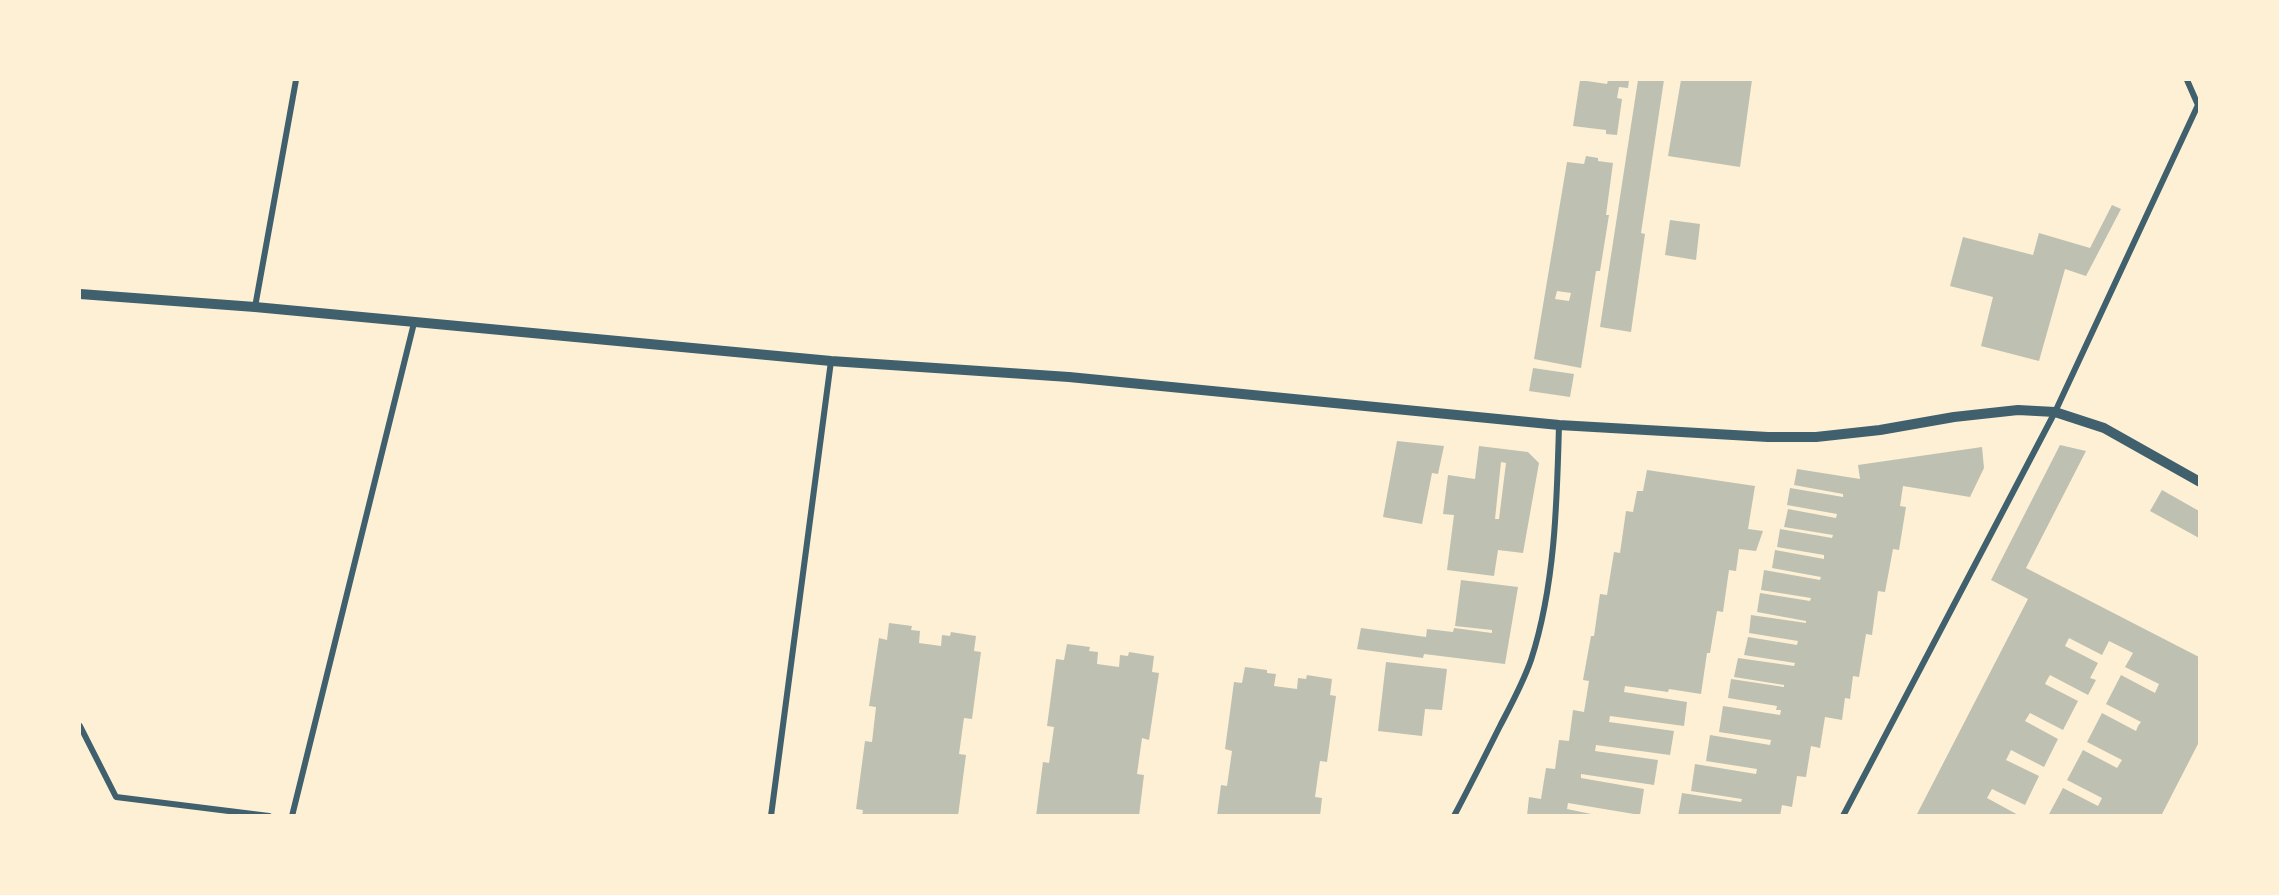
<!DOCTYPE html>
<html>
<head>
<meta charset="utf-8">
<style>
	body { margin:0 }
	#map { position:relative; width:2279px; height:895px; overflow:hidden; background:#fdf0d5; font-family:"Exo 2",sans-serif }
	canvas { display:block }
	.frame { position:absolute; inset:0; border:81px solid #fdf0d5; pointer-events:none }
</style>
</head>
<body>
<div id="map">
<canvas width="2279" height="895"></canvas>
<div class="frame"></div>
</div>
<script>
const g = document.querySelector('canvas').getContext('2d');
g.lineJoin = 'round';
function fillPath(path, color) { g.fillStyle = color; g.fill(path, 'evenodd'); }
function strokePath(path, color, width, dash) { g.strokeStyle = color; g.lineWidth = width; g.lineCap = dash ? 'butt' : 'round'; g.setLineDash(dash || []); g.stroke(path); }
fillPath(new Path2D(`
	M1580,80L1607,84L1608,80H1629L1628,88L1619,87L1617,98L1622,99L1617,135L1606,134V130L1573,126Z
	M1638,80H1664L1641,233L1645,234L1631,332L1600,327Z
	M1681,80H1752L1740,167L1668,156Z
	M1586,156L1598,158V161L1613,163L1606,215H1609L1600,271H1596L1581,368L1534,359L1567,162L1584,164ZM1557,291L1571,293L1569,301L1555,299Z
	M2112,205L2121,209L2086,276L2065,269L2039,361L1981,346L1993,297L1950,286L1963,237L2033,255L2039,233L2090,248Z
	M1670,220L1700,224L1696,260L1665,255Z
	M1533,368L1574,374L1570,397L1529,391Z
	M1397,441L1444,446L1438,474L1432,473L1422,524L1383,517Z
	M2060,445L2086,451L2026,568L2199,657V742L2161,816H2048L2063,788L2098,806L2102,798L2067,780L2083,750L2117,768L2122,760L2087,742L2102,713L2136,731L2138,726L2141,722L2106,704L2121,675L2155,693L2159,684L2125,667L2133,653L2109,641L2102,655L2069,638L2065,646L2098,663L2090,678L2096,680L2088,695L2050,675L2047,680L2045,684L2078,701L2063,730L2030,713L2025,721L2058,739L2044,767L2011,750L2006,760L2039,776L2025,805L1992,789L1987,798L2020,816H1916L2028,599L1991,580Z
	M1479,446L1528,452L1539,463L1523,553L1498,550L1494,576L1447,570L1454,515L1443,514L1448,475L1475,479ZM1501,462L1506,463L1499,519H1495Z
	M1982,447L1984,468L1970,497L1903,486L1900,506L1906,507L1899,550L1893,549L1885,592L1878,591L1872,635L1866,634L1859,677L1853,676L1850,699L1845,698L1842,720L1825,717L1820,748L1811,746L1806,777L1797,776L1792,807L1782,805L1780,816H1678L1682,793L1741,802L1742,799L1691,791L1695,764L1756,774L1757,769L1706,761L1710,735L1770,745L1771,740L1719,732L1723,706L1780,715L1781,710H1776L1777,706L1728,698L1731,679L1784,687V685L1734,677L1738,658L1794,666L1795,663L1744,655L1748,637L1797,645L1798,641L1749,633L1751,615L1806,623V621L1757,612L1760,593L1810,601L1811,598L1761,590L1764,570L1820,580L1821,577L1772,568L1775,550L1824,559V555L1777,547L1780,529L1832,538L1833,535L1784,527L1788,509L1836,518L1837,514L1787,505L1790,488L1843,497V494L1794,485L1797,469L1860,479L1858,465Z
	M1647,470L1755,486L1748,529L1763,531L1756,551L1739,549L1736,571L1729,570L1723,612L1717,611L1710,653H1707L1701,694L1669,689L1668,692L1625,686L1624,692L1687,702L1684,726L1610,716L1609,722L1674,731L1670,755L1596,745L1595,751L1658,760L1654,785L1581,774V778L1644,789L1640,815L1568,803L1567,809L1601,816H1527L1529,797L1541,799L1546,768L1555,769L1559,740L1569,741L1573,710L1584,712L1589,681L1583,680L1591,636H1594L1600,594L1607,595L1614,552L1620,553L1626,511L1633,512L1637,491H1643Z
	M2162,490L2199,511V538L2150,511Z
	M1461,580L1518,587L1505,664L1424,654L1423,658L1357,649L1361,628L1426,637L1427,629L1453,632L1454,628L1492,633V630L1455,626Z
	M889,623L912,626L911,630L920,631L919,643L941,646L942,635L950,636L951,632L976,636L974,651L981,652L972,719L964,718L959,754L966,755L958,816L895,814V816H862L863,810L856,809L865,741L872,742L876,707L869,706L879,638L887,640Z
	M1067,644L1090,647L1089,651L1098,652L1097,664L1119,667L1120,655L1128,656L1129,652L1154,656L1152,672L1159,673L1149,740L1142,738L1137,774L1144,775L1139,816H1036L1043,762L1049,763L1054,727L1047,726L1056,659L1064,660Z
	M1386,662L1447,669L1442,710L1425,709L1422,736L1378,731Z
	M1245,667L1267,670V673L1276,674L1274,686L1297,689L1298,678L1306,679L1307,675L1332,679L1330,695L1336,696L1327,762L1320,761L1315,797L1322,798L1320,816H1217L1221,785L1227,786L1232,751L1225,749L1234,682L1242,683Z`), '#bec0b2');
strokePath(new Path2D(`
	M255,307L296,80
	M80,726L116,797L269,816
	M292,816L414,323
	M771,816L831,361
	M1454,816C1470,786 1485,756 1500,726C1511,705 1523,683 1531,660C1555,586 1557,503 1559,425
	M1843,816L2055,412L2198,105L2187,80`), '#3f606c', 6);
strokePath(new Path2D(`
	M80,294L255,307L831,361L1069,377L1559,425L1768,437H1816L1880,430L1954,417L2018,410L2055,412L2104,428L2200,482`), '#3f606c', 10);
</script>
</body>
</html>
